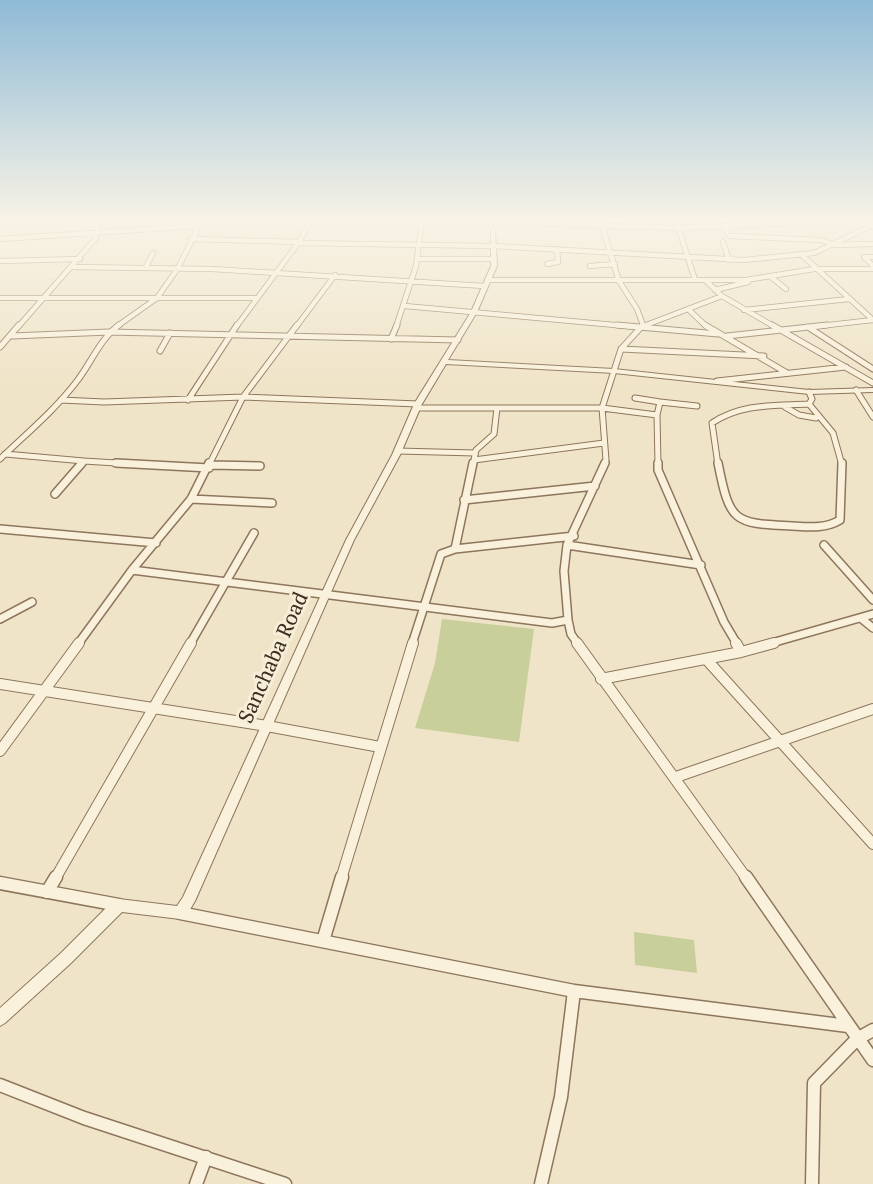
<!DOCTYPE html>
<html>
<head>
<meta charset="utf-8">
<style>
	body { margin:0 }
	canvas { display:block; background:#f0e4c8 }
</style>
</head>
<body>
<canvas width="873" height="1184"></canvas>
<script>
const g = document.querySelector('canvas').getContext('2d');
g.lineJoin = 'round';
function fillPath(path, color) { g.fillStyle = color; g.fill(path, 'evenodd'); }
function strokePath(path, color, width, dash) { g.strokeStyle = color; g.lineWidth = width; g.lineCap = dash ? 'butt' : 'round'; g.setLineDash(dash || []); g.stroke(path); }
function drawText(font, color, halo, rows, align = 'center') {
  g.font = font + ' "PT Serif",serif'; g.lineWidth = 6; g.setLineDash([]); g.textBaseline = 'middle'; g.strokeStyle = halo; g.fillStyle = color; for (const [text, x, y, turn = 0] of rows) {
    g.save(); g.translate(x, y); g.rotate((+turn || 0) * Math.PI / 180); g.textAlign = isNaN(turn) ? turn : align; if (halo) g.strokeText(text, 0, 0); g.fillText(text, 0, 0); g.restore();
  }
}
fillPath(new Path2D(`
	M442,619L534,629L519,742L415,728L435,663Z
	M634,932L694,940L697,973L635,965Z`), '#c9cf9b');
const minorFar4 = new Path2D(`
	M423,220L679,228L867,220
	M600,220L619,281L637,309L643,325
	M676,220L695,280
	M63,223L64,220
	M725,227L729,236L821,240L835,245L873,244
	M0,239L198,226
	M191,239L299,242
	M723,242L729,260
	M298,243L493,246L744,260L814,253L873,225
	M803,256L873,320
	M873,257H864L873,266
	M417,259H495
	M0,261L80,259
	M547,264L558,262L557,249
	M590,266L615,264
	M73,267L212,269L484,286
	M146,267L153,253
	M771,277L786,289
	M487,280H746L814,269H873
	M705,280L722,296L775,327
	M715,290L748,282
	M0,298H255
	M405,306L637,327
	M688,309L707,327
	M744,310L849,299
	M18,327L96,238L99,220
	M116,327L157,298L178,268L202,220
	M236,327L299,242L311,220
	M296,327L335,275
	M396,327L416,266L422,220
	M641,327L722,296
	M811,327L873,320`);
const minorFar3 = new Path2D(`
	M617,325L718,334
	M705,325L787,373
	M772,325L873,383
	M808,327L873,369
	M12,336L109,332L458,340
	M727,336L827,325
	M391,339L397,325
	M0,347L19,325
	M621,349L764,356
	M160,351L170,333
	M717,381L846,367
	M856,390L873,417
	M809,392L812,399L809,404
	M635,398L660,402
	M61,400L104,402L243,397L418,404
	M188,400L237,325
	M809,404L833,433L842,465
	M785,407L799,415L816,418
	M416,408H602L657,415L658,465
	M657,415L660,402L697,406
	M398,451L475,453
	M5,454L84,461L81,465
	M0,459C26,434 55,410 77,381C91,363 100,339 119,325
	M474,460L604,443
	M84,461L148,465
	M209,465L243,397L297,325
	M473,465L476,450L494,434L497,408
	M604,465L606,460L602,408L621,349L643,325
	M718,465L712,423C742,403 775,406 809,404`);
const minorFar2 = new Path2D(`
	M116,463L209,468
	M658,463V470L724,622L737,644
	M718,463C730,524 734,523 792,526C809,527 825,529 840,520L842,463
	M211,465L260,466
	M55,494L82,463
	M191,499L272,503
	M464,500L595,486
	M0,529L156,543
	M567,545L701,565
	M824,545L873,600
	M455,549L473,463
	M132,570L552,623L568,620
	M0,619L32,602
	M862,619L873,628
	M78,644L132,570L191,499L209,463
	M190,644L254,533
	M412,644L441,554L455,549L574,536
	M578,644L571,634L568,620L564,571L567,545L605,463
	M768,644L873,614`);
const minorFar1 = new Path2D(`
	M577,643L747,879
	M736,643L741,652
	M706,659L873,844
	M601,679L741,652L774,643
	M0,684L267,726L380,747
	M0,751L79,643
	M676,777L873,709
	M55,879L191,643
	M341,879L413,643`);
const minor = new Path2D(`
	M746,877L873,1060
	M0,883L119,905
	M47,892L56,877
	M180,913L574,991L848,1026
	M323,941L342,877
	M0,1085L84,1118L285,1184
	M196,1184L206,1157
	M541,1184L561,1097L574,991
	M812,1184L814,1083L857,1039L873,1030`);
const tertiary = new Path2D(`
	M498,220H502L495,231L497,266L477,312L448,360L614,369L809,390L873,388V392L809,394L614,373L446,364L422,404L400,455L354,540L195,901L185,918L180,919L122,912L71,963L5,1023L0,1026V1008L61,953L114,900L119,899L177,906L183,897L346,540L392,455L414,404L471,312L491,266V231Z`);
strokePath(minorFar4, '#8d765c', 6);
strokePath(minorFar3, '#8d765c', 7);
strokePath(minorFar2, '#8d765c', 10);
strokePath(minorFar1, '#8d765c', 12);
strokePath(minor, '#8d765c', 15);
strokePath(tertiary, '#8d765c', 2);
strokePath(minorFar4, '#faf1dc', 4.5);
strokePath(minorFar3, '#faf1dc', 5);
strokePath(minorFar2, '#faf1dc', 7);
strokePath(minorFar1, '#faf1dc', 10);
strokePath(minor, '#faf1dc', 12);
fillPath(tertiary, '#faf1dc');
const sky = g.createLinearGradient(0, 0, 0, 386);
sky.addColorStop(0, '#8fbad6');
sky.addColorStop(0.57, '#f8f3e6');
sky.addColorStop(1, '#f8f3e600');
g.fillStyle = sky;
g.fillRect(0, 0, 873, 386);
drawText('21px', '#3d2e20', '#f7eed8', [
	["Sanchaba Road",274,658,-66]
]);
</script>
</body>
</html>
